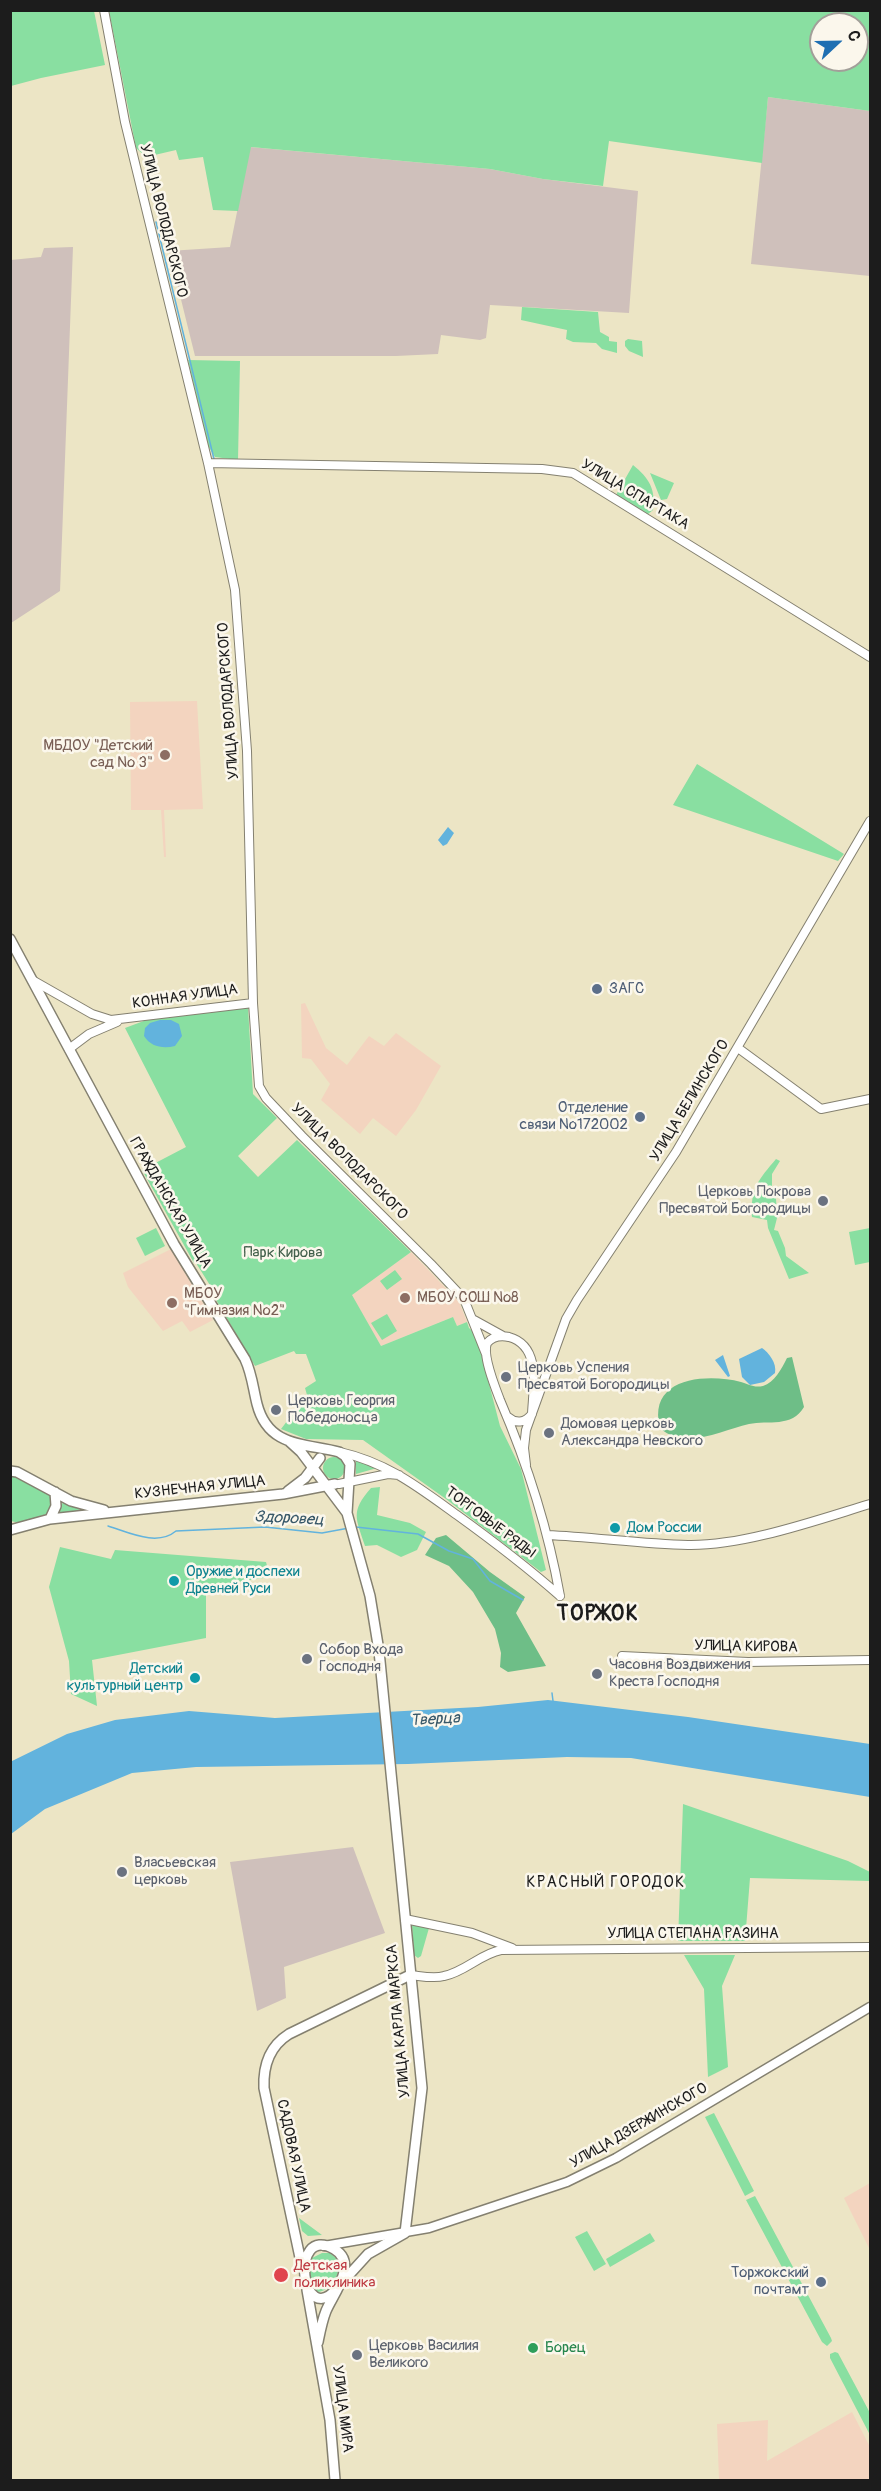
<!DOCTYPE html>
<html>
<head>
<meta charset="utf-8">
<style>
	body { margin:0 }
	#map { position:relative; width:881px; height:2491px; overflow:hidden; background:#ece5c5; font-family:Pangolin,sans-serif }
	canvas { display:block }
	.frame { position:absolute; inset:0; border:12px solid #1c1c1c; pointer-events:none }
	.north { position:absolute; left:809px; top:12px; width:60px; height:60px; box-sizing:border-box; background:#fbf7ec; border:2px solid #a29f99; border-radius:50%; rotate:68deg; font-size:16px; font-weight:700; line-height:24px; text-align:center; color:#1c1c1c }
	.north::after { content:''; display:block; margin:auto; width:21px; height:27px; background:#1f6fb2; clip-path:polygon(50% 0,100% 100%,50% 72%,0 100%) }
</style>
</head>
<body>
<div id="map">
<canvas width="881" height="2491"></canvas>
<div class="frame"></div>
<div class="north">С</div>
</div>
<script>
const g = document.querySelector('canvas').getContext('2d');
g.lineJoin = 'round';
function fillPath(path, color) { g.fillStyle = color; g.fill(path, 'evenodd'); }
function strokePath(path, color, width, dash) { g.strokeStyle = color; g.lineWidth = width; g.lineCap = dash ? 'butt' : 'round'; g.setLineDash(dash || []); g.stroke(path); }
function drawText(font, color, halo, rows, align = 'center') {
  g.font = font + ' Pangolin,sans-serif'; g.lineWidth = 5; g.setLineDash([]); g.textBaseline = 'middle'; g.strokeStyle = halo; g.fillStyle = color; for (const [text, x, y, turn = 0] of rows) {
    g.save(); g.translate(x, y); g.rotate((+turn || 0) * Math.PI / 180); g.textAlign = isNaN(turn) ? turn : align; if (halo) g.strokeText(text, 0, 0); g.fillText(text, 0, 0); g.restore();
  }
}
fillPath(new Path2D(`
	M197,701L203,809L164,810L166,857H164L161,810H131L130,702Z
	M305,1003L326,1048L347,1065L369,1036L384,1046L396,1033L441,1066L416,1110L396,1136L373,1118L360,1134L321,1100L330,1084L311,1059L302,1058L301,1004Z
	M171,1249L213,1320L190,1332L182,1321L163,1331L128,1287L123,1273Z
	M411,1252L459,1302L467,1322L457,1326L453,1317L381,1346L351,1295Z
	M870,2183V2250L844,2198Z
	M852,2412L870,2447V2480H719L717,2424L768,2420L767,2461Z`), '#f3d4bf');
fillPath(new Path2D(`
	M768,97L870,111V276L751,264Z
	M250,147L490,169L543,179L638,191L629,313L490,305L486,338L480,340L441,335L438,354L396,356H195L169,251L230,247Z
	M73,247L60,591L11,623V260L41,257L44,248Z
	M353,1847L385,1933L284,1967L286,1998L257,2011L230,1862Z`), '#cfc0bb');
fillPath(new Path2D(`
	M11,10L94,11L105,65L41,78L11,86Z
	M109,11H870V111L768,97L762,163L609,141L603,186L543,179L490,169L251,147L238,211L213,210L203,157L179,160L176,150L146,157L136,148ZM821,24H857V60H821Z
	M522,307L598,312L600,332L609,337V341L617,342V353L602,349L596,343L573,342L566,339L567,330L521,320Z
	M628,339L642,341L643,357L629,351L625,346V341Z
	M188,360L240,361L238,460L215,457L208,446Z
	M633,465C649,478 656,489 653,510L647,515L616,495Z
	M650,473L674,483L667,499L661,500Z
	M697,764L844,854L838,861L673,805Z
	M248,1007L253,1094L277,1118L238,1156L258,1177L297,1140L411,1252L352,1295L381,1346L453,1317L457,1326L467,1322L469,1328L476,1334L500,1426L521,1469L546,1570L541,1572L446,1499L363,1440L306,1439L281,1429L307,1395L305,1388L316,1381L306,1354H296L294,1351L255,1366L212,1293L213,1290L196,1263H194L142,1170L186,1147L125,1028L149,1019Z
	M776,1159L780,1161L772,1174V1197L776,1198L777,1218L774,1230L778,1231L785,1248L786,1256L809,1273L789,1279L768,1228L767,1220L752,1217C750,1189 759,1179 776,1159Z
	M156,1228L165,1246L145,1256L136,1238Z
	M870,1228V1262L855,1265L849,1232Z
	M395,1270L402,1279L387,1290L380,1281Z
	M387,1314L397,1331L382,1340L371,1323Z
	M323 1468a11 11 0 1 1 22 0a11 11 0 1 1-22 0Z
	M356,1459L377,1468L356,1474Z
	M11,1475L49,1494L54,1504L47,1514L19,1523L11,1521Z
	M380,1487L377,1515L410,1523L426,1532L417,1550L401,1557L377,1545L365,1546C356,1518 350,1512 371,1488Z
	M63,1502H65L84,1512L57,1514Z
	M60,1547L111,1559L115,1550L266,1562L270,1577L206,1587V1638L92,1660L97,1706L71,1694L69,1661L49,1587Z
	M683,1804L848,1861L870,1872V1881L750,1878L745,1941H678Z
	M412,1925L429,1928L421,1956L418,1958L414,1955Z
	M684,1955H735L722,1986L728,2067L708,2077L704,1989Z
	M714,2113L754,2191L745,2196L705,2117Z
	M755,2196L831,2338L832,2341L827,2346L822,2342L746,2200Z
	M299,2218L322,2235L308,2236L302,2231Z
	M587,2231L606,2264L594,2271L575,2237Z
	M650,2233L655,2241L610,2267L606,2259Z
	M322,2253H330L337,2259C342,2273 333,2290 318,2292C308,2284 308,2271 310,2259Z
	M835,2352L838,2353L870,2413V2435L830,2358V2354Z`), '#89dfa1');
fillPath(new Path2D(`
	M792,1357L804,1407C792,1428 768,1420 749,1424C722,1430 685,1451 660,1428C647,1378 705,1373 741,1382C749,1384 753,1388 763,1386C774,1383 782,1368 787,1358Z
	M446,1535L490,1572L525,1597L516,1613L546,1666L508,1672L500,1667L501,1653L495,1629L473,1592L449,1566L425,1555L436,1538Z`), '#6ebe87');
fillPath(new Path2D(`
	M448,827L454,833L447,844L443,846L438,840Z
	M160,1020H171L179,1024L182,1036L175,1046C163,1049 151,1047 144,1036L145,1028L150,1023Z
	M762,1348C769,1353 777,1363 775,1373L764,1382L750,1385L742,1377L739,1359Z
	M723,1355L730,1376L728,1377L715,1360Z
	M548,1700L688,1717L870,1744V1797L631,1758L567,1757L408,1764L196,1767L132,1773L45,1809L11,1834L10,1762L67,1734L115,1720L189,1711L275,1718L478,1707Z`), '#62b3dd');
strokePath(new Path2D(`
	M156,222L214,459
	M108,1526C128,1532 157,1547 176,1531L265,1527L322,1533L349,1528
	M356,1527L418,1534L449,1551L473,1559L490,1581L523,1600
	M552,1693L553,1701`), '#62b3dd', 1.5);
const tertiary = new Path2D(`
	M104,10L125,122L208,463L235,590L247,751L253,1003L259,1086L266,1098L302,1136L431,1264L464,1299L486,1354
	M208,463L542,469L573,473L870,657
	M34,981L92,1014L111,1020L253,1003
	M738,1048L821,1109L870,1099
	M69,1049L89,1034L117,1022
	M474,1320L503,1336
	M508,1417C516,1424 525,1423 532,1414C533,1389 542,1346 509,1337C500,1335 493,1336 487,1343C482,1355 495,1387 500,1400C527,1463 548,1528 560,1596
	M340,1452C388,1463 418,1487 457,1515C493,1541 527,1567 560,1596
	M526,1465L524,1448L526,1430L566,1319L577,1300L676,1152L870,821
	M339,1484L388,1474L399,1475
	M547,1535C594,1537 641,1544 688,1545C744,1546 817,1520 870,1504
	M622,1656L748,1662L870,1660
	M405,1919L472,1933L512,1948
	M410,1975C421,1976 434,1979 444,1976C465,1972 480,1954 501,1950L870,1947`);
const secondary = new Path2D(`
	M324,2246L429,2228L567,2182L616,2158L870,2007`);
const primary = new Path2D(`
	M10,939L174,1244L245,1359C252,1374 253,1388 257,1404C268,1447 303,1443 339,1452L345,1456L350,1464L347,1513L370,1596L379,1651L422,2088L405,2233L368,2254L338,2287C301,2333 288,2223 334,2249C359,2263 333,2294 326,2311C322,2321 320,2332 318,2342
	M290,1442L301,1452L347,1513
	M10,1471L17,1472L71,1501L104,1510
	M288,1491L305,1478L320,1458
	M50,1519L56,1506L55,1492
	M10,1530L50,1519L283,1494L335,1484
	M302,2267L264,2088C263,2066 270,2046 289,2034L410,1975
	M307,2290L330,2420L335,2480`);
strokePath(tertiary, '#848070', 10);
strokePath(secondary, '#848070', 11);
strokePath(primary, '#848070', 12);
strokePath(tertiary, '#fff', 8);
strokePath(secondary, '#fff', 8);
strokePath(primary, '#fff', 9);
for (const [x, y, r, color] of [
	[165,755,6,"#8d6e63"],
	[597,989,6,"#5c6f8a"],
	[640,1117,6,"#5c6f8a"],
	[823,1201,6,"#6b7280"],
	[405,1298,6,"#8d6e63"],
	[172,1303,6,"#8d6e63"],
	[506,1377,6,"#6b7280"],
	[276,1410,6,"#6b7280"],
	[549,1433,6,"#6b7280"],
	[615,1528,6,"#0f9aa8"],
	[174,1581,6,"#0f9aa8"],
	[307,1659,6,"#6b7280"],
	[597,1674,6,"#6b7280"],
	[195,1678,6,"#0f9aa8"],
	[122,1872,6,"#6b7280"],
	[281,2275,8,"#e0444e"],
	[821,2282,6,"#5c6f8a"],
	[533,2348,6,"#2e9e5b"],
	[357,2355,6,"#6b7280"]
]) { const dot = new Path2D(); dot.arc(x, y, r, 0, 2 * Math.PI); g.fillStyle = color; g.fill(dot); strokePath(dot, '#fbf7ec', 2); }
drawText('15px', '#1c1c1c', '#fbf7ec', [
	["УЛИЦА ВОЛОДАРСКОГО",163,221,76],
	["УЛИЦА СПАРТАКА",635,495,31],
	["УЛИЦА ВОЛОДАРСКОГО",229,701,-94],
	["КОННАЯ УЛИЦА",185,997,-8],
	["УЛИЦА БЕЛИНСКОГО",690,1101,-59],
	["УЛИЦА ВОЛОДАРСКОГО",349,1162,45],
	["ГРАЖДАНСКАЯ УЛИЦА",170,1203,60],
	["КУЗНЕЧНАЯ УЛИЦА",200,1488,-6],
	["ТОРГОВЫЕ РЯДЫ",490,1523,37],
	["УЛИЦА КИРОВА",746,1647,1],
	["УЛИЦА СТЕПАНА РАЗИНА",693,1934],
	["УЛИЦА КАРЛА МАРКСА",399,2021,-95],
	["УЛИЦА ДЗЕРЖИНСКОГО",639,2126,-30],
	["САДОВАЯ УЛИЦА",293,2156,78],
	["УЛИЦА МИРА",342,2409,83]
]);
drawText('15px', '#785e54', '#fbf7ec', [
	["МБДОУ \"Детский",153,746,"right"],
	["сад № 3\"",153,763,"right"],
	["МБОУ",184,1294],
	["\"Гимназия №2\"",184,1311],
	["МБОУ СОШ №8",417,1298]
], 'left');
drawText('15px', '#4e5e75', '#fbf7ec', [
	["ЗАГС",609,989,"left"],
	["Отделение",628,1108],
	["связи №172002",628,1125],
	["Торжокский",809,2273],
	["почтамт",809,2290]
], 'right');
drawText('15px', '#5b616d', '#fbf7ec', [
	["Церковь Покрова",811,1192,"right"],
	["Пресвятой Богородицы",811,1209,"right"],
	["Церковь Успения",518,1368],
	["Пресвятой Богородицы",518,1385],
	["Церковь Георгия",288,1401],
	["Победоносца",288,1418],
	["Домовая церковь",561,1424],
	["Александра Невского",561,1441],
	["Собор Входа",319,1650],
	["Господня",319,1667],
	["Часовня Воздвижения",609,1665],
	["Креста Господня",609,1682],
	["Власьевская",134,1863],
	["церковь",134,1880],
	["Церковь Василия",369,2346],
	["Великого",369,2363]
], 'left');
drawText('15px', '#42604b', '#fbf7ec', [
	["Парк Кирова",283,1253]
]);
drawText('15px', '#0d838f', '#fbf7ec', [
	["Дом России",627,1528],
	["Оружие и доспехи",186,1572],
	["Древней Руси",186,1589],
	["Детский",183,1669,"right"],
	["культурный центр",183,1686,"right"]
], 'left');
drawText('15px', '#be3a42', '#fbf7ec', [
	["Детская",294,2266],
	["поликлиника",294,2283]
], 'left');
drawText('15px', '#27864d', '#fbf7ec', [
	["Борец",545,2348]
], 'left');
drawText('italic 16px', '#385869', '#fbf7ec', [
	["Здоровец",289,1519,3],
	["Тверца",435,1720,-3]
]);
g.letterSpacing = '1.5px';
drawText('16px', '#1c1c1c', '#fbf7ec', [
	["КРАСНЫЙ ГОРОДОК",606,1883]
]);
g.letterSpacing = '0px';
g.letterSpacing = '1.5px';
drawText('bold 21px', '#1c1c1c', '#fbf7ec', [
	["ТОРЖОК",598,1615]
]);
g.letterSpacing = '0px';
</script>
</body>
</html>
